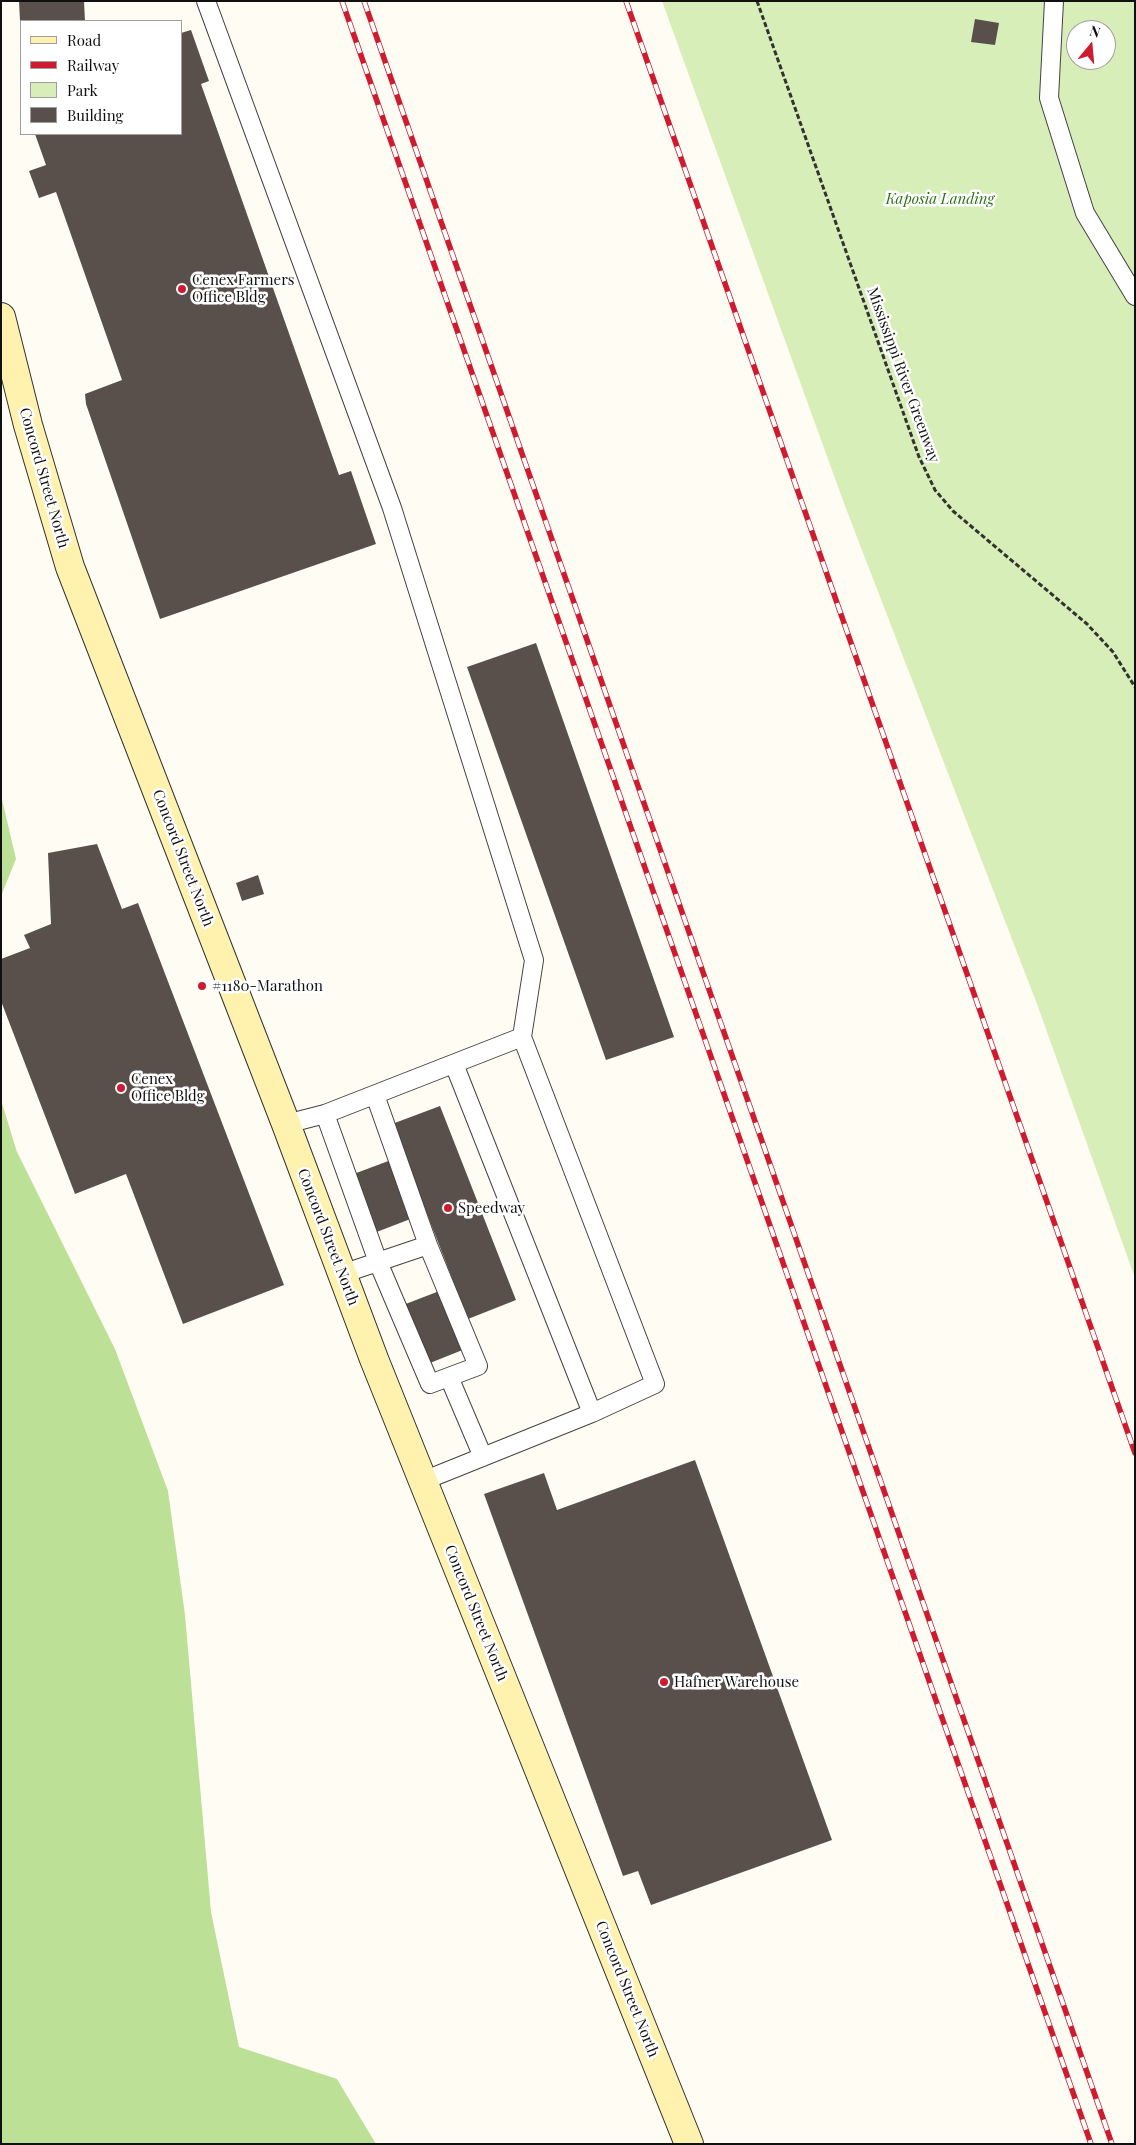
<!DOCTYPE html>
<html>
<head>
<meta charset="utf-8">
<style>
	body { margin:0 }
	#map { position:relative; width:1136px; height:2145px; overflow:hidden; background:#fffcf3; font-family:"Playfair Display",serif }
	canvas { display:block }
	.frame { position:absolute; inset:0; border:2px solid #101010; pointer-events:none }
	.legend { position:absolute; left:20px; top:20px; width:162px; height:115px; box-sizing:border-box; background:#fff; border:1px solid #9f9f9f; margin:0; padding:6px 9px; list-style:none; font-size:15px; color:#101010 }
	.legend li { display:flex; align-items:center; gap:10px; height:25px }
	.legend b { width:25px; border:1px solid #9f9f9f }
	.north { position:absolute; left:1066px; top:20px; width:50px; height:50px; box-sizing:border-box; background:#fff; border:1px solid #9f9f9f; border-radius:50%; rotate:17deg; font-size:14px; font-weight:700; line-height:20px; text-align:center; color:#101010 }
	.north::after { content:''; display:block; margin:auto; width:18px; height:22px; background:#ce1b2f; clip-path:polygon(50% 0,100% 100%,50% 72%,0 100%) }
</style>
</head>
<body>
<div id="map">
<canvas width="1136" height="2145"></canvas>
<div class="frame"></div>
<ul class="legend">
<li><b style="height:6px;background:#fff1ae"></b>Road</li>
<li><b style="height:6px;background:#ce1b2f"></b>Railway</li>
<li><b style="height:14px;background:#d8eeb8"></b>Park</li>
<li><b style="height:14px;background:#5a504b"></b>Building</li>
</ul>
<div class="north">N</div>
</div>
<script>
const g = document.querySelector('canvas').getContext('2d');
g.lineJoin = 'round';
function fillPath(path, color) { g.fillStyle = color; g.fill(path, 'evenodd'); }
function strokePath(path, color, width, dash) { g.strokeStyle = color; g.lineWidth = width; g.lineCap = dash ? 'butt' : 'round'; g.setLineDash(dash || []); g.stroke(path); }
function drawText(font, color, halo, rows, align = 'center') {
  g.font = font + ' "Playfair Display",serif'; g.lineWidth = 5; g.setLineDash([]); g.textBaseline = 'middle'; g.strokeStyle = halo; g.fillStyle = color; for (const [text, x, y, turn = 0] of rows) {
    g.save(); g.translate(x, y); g.rotate((+turn || 0) * Math.PI / 180); g.textAlign = isNaN(turn) ? turn : align; if (halo) g.strokeText(text, 0, 0); g.fillText(text, 0, 0); g.restore();
  }
}
fillPath(new Path2D(`
	M662,1H1135V1278L1037,1004L845,506ZM1076,30H1106V60H1076Z`), '#d8eeb8');
fillPath(new Path2D(`
	M1,795L16,859L1,896Z
	M1,1100L17,1152L115,1349L168,1491L185,1615L211,1912L239,2047L337,2079L376,2144H1Z`), '#bce096');
fillPath(new Path2D(`
	M19,1H84L85,21H20Z
	M975,19L999,23L995,45L971,42Z
	M191,30L209,81L201,84L339,475L351,471L376,544L160,619L86,404L85,394L122,380L56,192L39,198L29,171L46,165L35,134H181V33Z
	M536,643L674,1037L606,1060L467,667Z
	M97,844L122,909L138,903L284,1285L183,1324L126,1174L75,1194L1,1001V959L30,948L24,935L51,924L48,853Z
	M258,875L264,894L242,901L236,883Z
	M440,1106L516,1300L468,1319L392,1124Z
	M391,1160L413,1218L374,1233L351,1175Z
	M442,1290L465,1349L425,1365L403,1305Z
	M695,1460L832,1840L651,1905L638,1871L623,1876L484,1494L544,1473L557,1510Z`), '#5a504b');
const service = new Path2D(`
	M206,1L392,508L534,960L522,1037L325,1114L286,1124
	M1054,1L1049,98L1085,213L1135,296
	M454,1064L592,1413
	M325,1114L378,1262L430,1384L478,1366L428,1245
	M342,1274L428,1245L375,1095
	M449,1377L483,1457
	M423,1481L592,1413L655,1384L522,1037`);
const secondary = new Path2D(`
	M1,317L28,425L70,567L286,1124L374,1359L689,2144`);
strokePath(service, '#434343', 20);
strokePath(secondary, '#323232', 30);
strokePath(new Path2D(`
	M757,1L919,457L935,490L953,511L1087,624L1113,652L1135,687`), '#323232', 3, [5, 2.5]);
strokePath(service, '#fff', 18);
strokePath(secondary, '#fff1ae', 28);
const rail = new Path2D(`
	M342,1L1091,2144
	M364,1L1112,2144
	M626,1L1135,1453`);
strokePath(rail, '#ce1b2f', 5.5);
strokePath(rail, '#fff', 4, [11]);
for (const [x, y, r, color] of [
	[182,289,5,"#ce1b2f"],
	[202,986,5,"#ce1b2f"],
	[121,1088,5,"#ce1b2f"],
	[448,1208,5,"#ce1b2f"],
	[664,1682,5,"#ce1b2f"]
]) { const dot = new Path2D(); dot.arc(x, y, r, 0, 2 * Math.PI); g.fillStyle = color; g.fill(dot); strokePath(dot, '#fff', 2); }
drawText('italic 15px', '#316f19', '#fff', [
	["Kaposia Landing",940,199]
]);
drawText('15px', '#101010', '#fff', [
	["Cenex Farmers",192,280],
	["Office Bldg",192,297],
	["#1180-Marathon",212,986],
	["Cenex",131,1079],
	["Office Bldg",131,1096],
	["Speedway",458,1208],
	["Hafner Warehouse",674,1682]
], 'left');
drawText('15px', '#101010', '#fff', [
	["Mississippi River Greenway",903,375,70],
	["Concord Street North",44,478,74],
	["Concord Street North",183,858,69],
	["Concord Street North",328,1237,69],
	["Concord Street North",476,1613,68],
	["Concord Street North",627,1989,68]
]);
</script>
</body>
</html>
